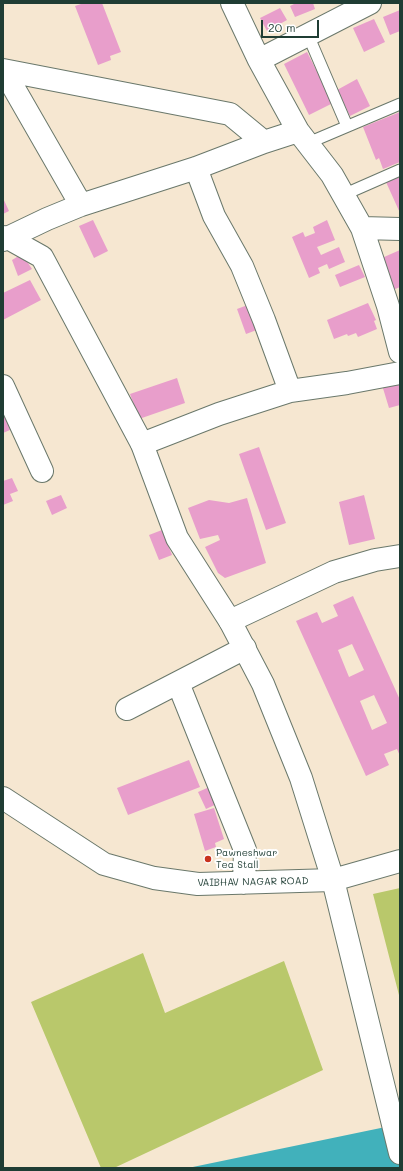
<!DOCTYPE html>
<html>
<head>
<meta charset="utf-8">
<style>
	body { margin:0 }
	#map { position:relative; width:403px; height:1171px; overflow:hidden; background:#f6e7d1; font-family:Mali,sans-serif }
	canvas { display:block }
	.frame { position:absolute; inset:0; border:4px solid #1f3d34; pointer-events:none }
	.scale { position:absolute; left:261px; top:20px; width:58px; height:18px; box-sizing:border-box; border:2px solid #1f3d34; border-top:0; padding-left:5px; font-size:12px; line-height:14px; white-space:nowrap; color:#1f3d34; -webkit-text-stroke:3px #fff; paint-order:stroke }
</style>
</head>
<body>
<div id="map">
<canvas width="403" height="1171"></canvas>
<div class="frame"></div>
<div class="scale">20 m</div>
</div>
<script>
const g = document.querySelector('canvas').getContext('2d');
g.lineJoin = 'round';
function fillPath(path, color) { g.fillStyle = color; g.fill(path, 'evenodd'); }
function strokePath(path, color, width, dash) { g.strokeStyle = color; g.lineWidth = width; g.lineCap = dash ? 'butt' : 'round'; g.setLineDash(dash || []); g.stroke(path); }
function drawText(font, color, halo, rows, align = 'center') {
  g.font = font + ' Mali,sans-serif'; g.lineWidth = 4; g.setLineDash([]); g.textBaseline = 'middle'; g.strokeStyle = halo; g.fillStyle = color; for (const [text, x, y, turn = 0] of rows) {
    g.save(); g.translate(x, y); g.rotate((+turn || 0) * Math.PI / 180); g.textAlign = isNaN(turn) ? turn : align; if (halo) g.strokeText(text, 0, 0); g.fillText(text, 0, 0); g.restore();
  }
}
fillPath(new Path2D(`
	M400,888V999L373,894Z
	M143,953L165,1013L284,961L323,1070L114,1168H101L31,1002Z`), '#b9c86b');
fillPath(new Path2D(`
	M400,1124V1168H188Z`), '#41b1bb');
fillPath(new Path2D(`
	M84,3H102L121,52L110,56L111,60L98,65L75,6Z
	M296,3H313L315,9L295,17L290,6Z
	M280,8L287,20L267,31L260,18Z
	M400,10V31L390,35L383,17Z
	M374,19L385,42L364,52L353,28Z
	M307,52L333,103L309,115L284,64Z
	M357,79L370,106L350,116L337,90Z
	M400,112V162L383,169L379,158L376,160L363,127Z
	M400,175V213L386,182Z
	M3,198L9,211L3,214Z
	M93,220L108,251L94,258L79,226Z
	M327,220L335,240L317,247L321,255L339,247L345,262L329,269L327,264L318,268L320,273L309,278L292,237L303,232L305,237L315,233L313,227Z
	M400,250V287L388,292L375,261Z
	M22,254L32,269L18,276L12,260Z
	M359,265L365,277L340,287L335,275Z
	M30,280L41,300L3,320V293Z
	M253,303L262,328L246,334L237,309Z
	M368,303L376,320L374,321L377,329L358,337L356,333L348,336L347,334L334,339L327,320Z
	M177,378L185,403L139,419L130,394Z
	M400,380V405L389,408L382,385Z
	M3,410L10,430L3,433Z
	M259,447L286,523L266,530L239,454Z
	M12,478L18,491L10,494L13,501L3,505V481Z
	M61,495L67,508L52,515L46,501Z
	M364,495L375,539L349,545L339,502Z
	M247,498L266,563L225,578L218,573L205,547L220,540L218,535L200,539L188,508L209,500L229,503Z
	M162,530L172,555L159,560L149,535Z
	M353,596L400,700V756L397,749L384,754L389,765L366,776L296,621L317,612L322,623L338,616L333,605ZM352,644L364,670L349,677L338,650ZM374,695L387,723L372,730L360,701Z
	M189,760L200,787L128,815L117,788Z
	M214,785L221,802L206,809L198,792Z
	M214,808L224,839L215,843L216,847L205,851L194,814Z`), '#e89ecb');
const service = new Path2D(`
	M308,35L347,126
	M308,143L400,104
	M343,195L400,170`);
const minor = new Path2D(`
	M232,3L259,60L298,131L332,175L362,228L388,306L400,352
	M259,60L370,3
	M3,70L230,114L264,142
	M4,71L81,205
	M196,168L214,216L242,266L264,320L290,391
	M362,228L400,229
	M3,240L47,219L81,205L196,168L264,142L298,131
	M3,386L42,471
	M142,444L219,414L290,391L347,383L400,373
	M230,621L334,572L375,560L400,556
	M178,683L245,850L244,883
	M127,709L245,648
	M3,798L104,864L154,878L198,884L333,880L400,861`);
const tertiary = new Path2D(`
	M3,237L8,238L42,257L142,444L177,538L230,621L263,684L301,778L333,880L400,1153`);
strokePath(service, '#6a786b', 13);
strokePath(minor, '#6a786b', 24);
strokePath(tertiary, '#6a786b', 24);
strokePath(service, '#fff', 11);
strokePath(minor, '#fff', 22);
strokePath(tertiary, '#fff', 22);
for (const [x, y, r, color] of [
	[208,859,4,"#c8321e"]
]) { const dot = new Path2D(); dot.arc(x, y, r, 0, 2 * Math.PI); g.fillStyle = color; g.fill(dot); strokePath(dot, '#fff', 1.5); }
drawText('10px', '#1f3d34', '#fff', [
	["Pawneshwar",216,853],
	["Tea Stall",216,865]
], 'left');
drawText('10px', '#1f3d34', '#fff', [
	["VAIBHAV NAGAR ROAD",253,882,-1]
]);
</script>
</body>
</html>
